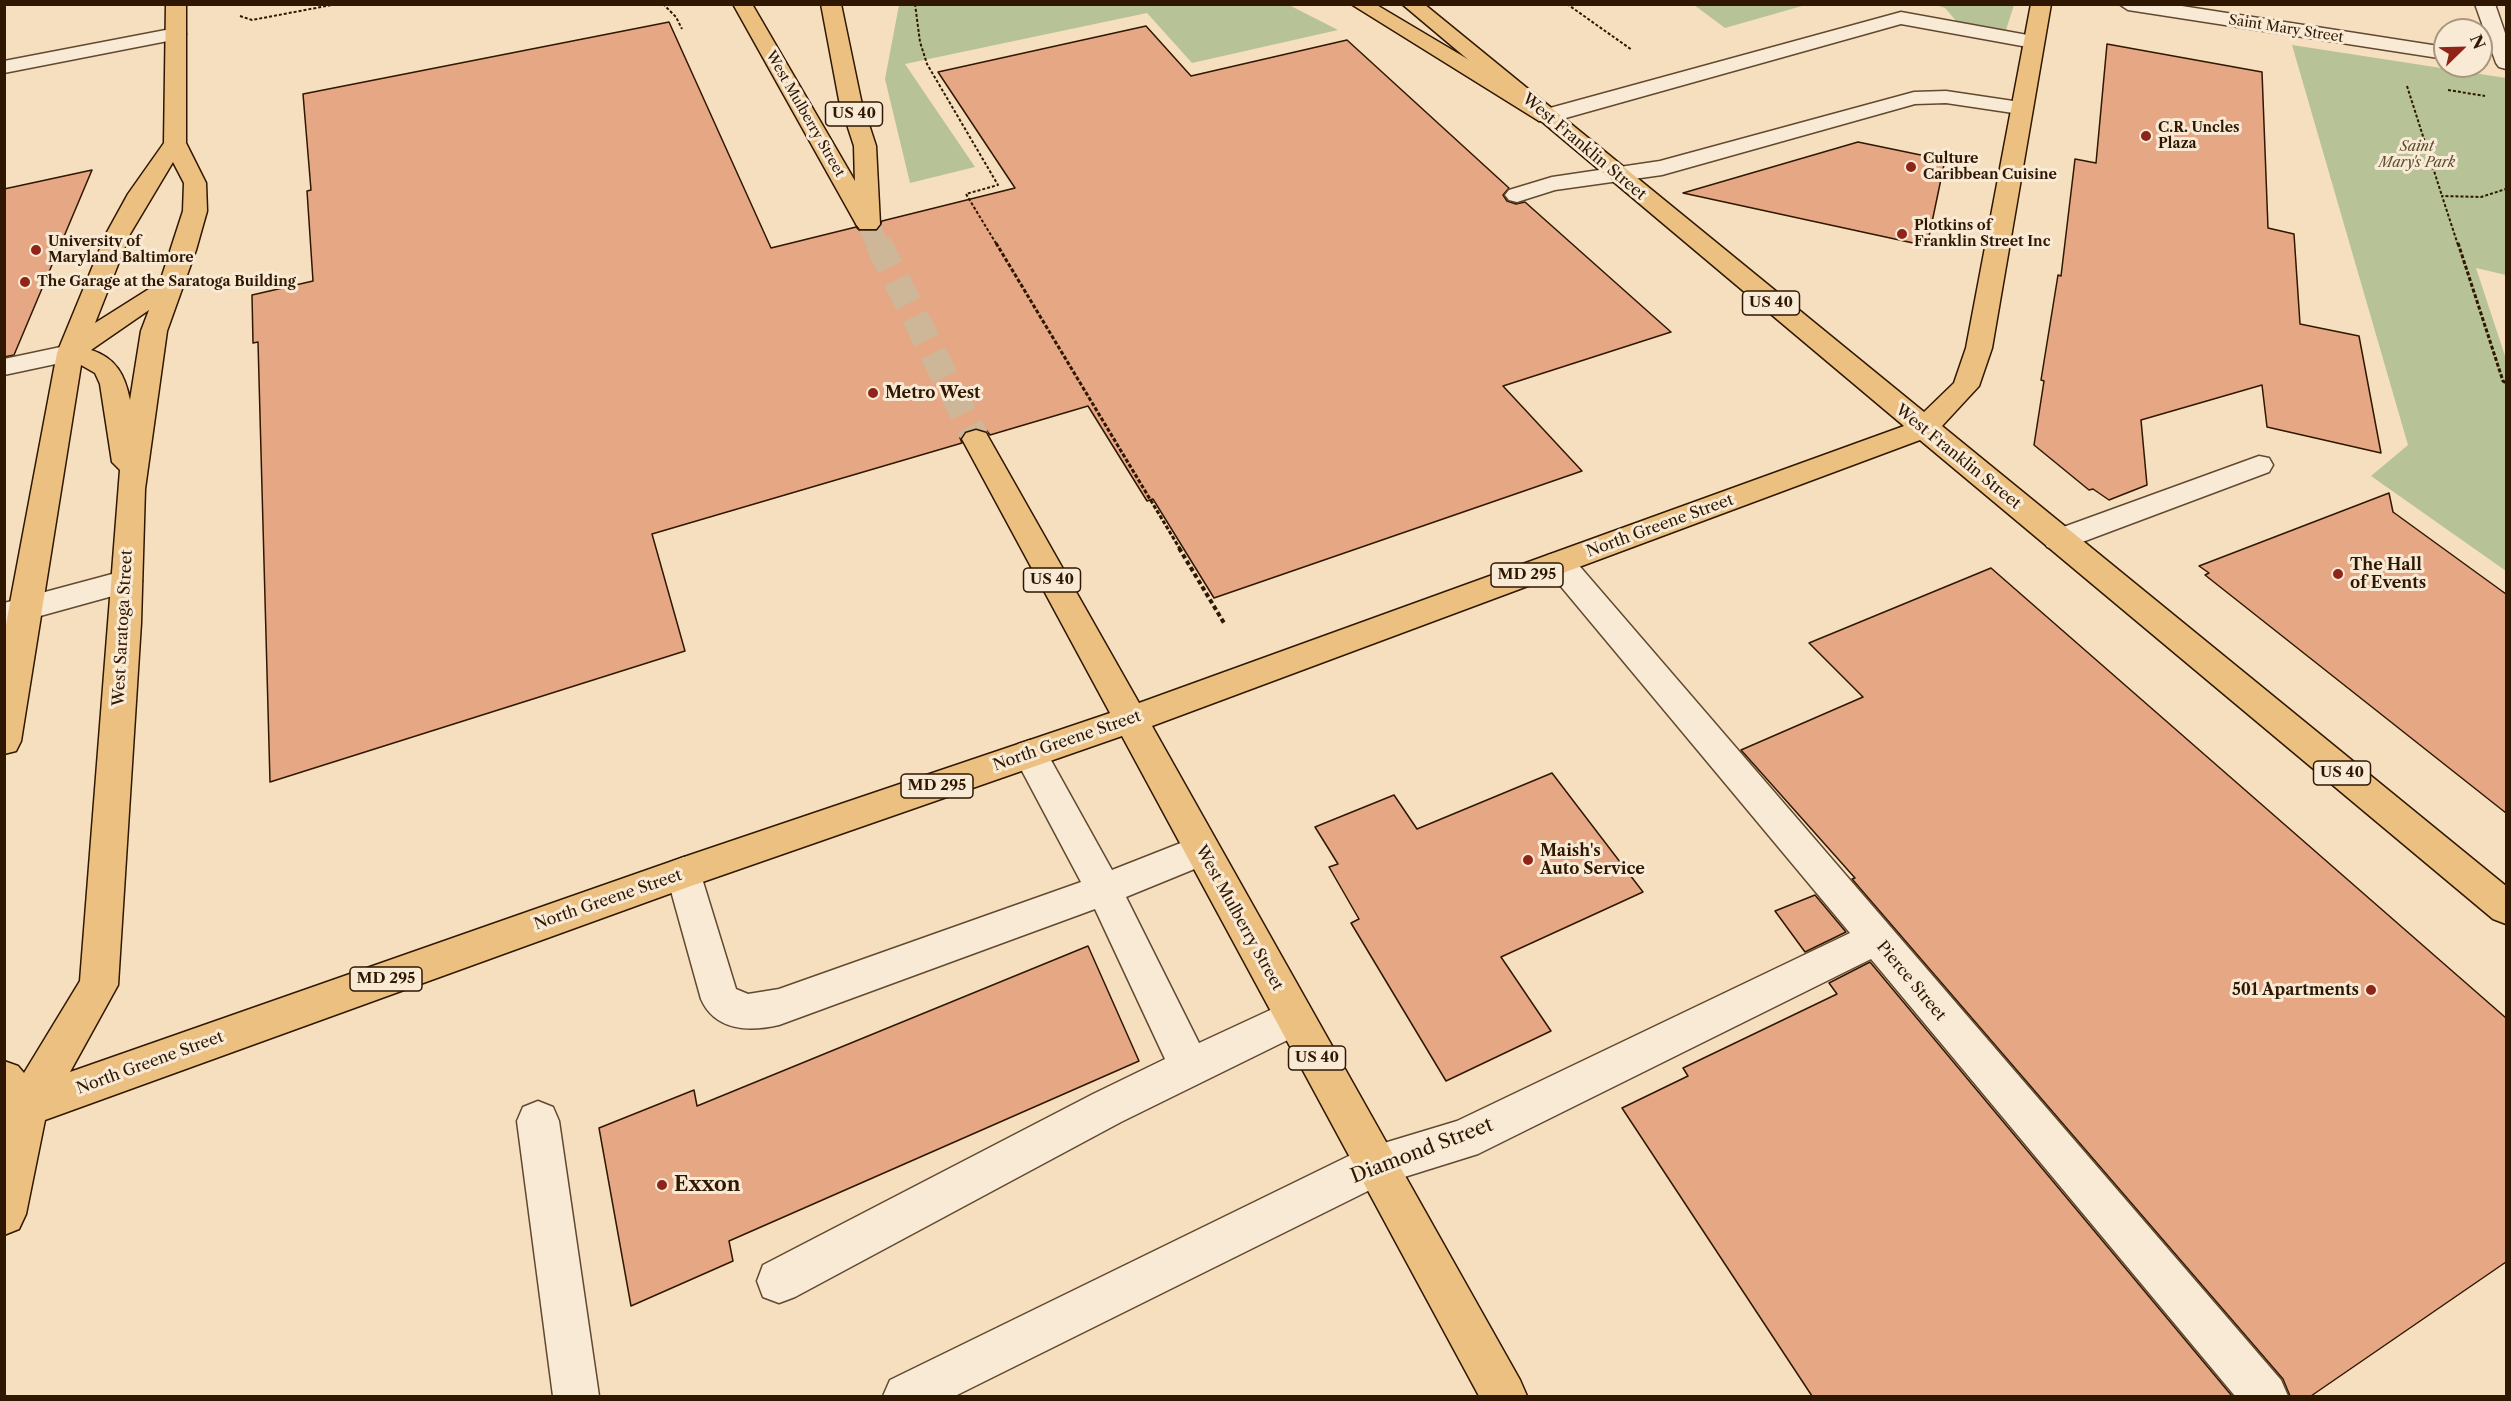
<!DOCTYPE html>
<html>
<head>
<meta charset="utf-8">
<style>
	body { margin:0 }
	#map { position:relative; width:2511px; height:1401px; overflow:hidden; background:#f6dfbf; font-family:"Libre Caslon Text",serif }
	canvas { display:block }
	.frame { position:absolute; inset:0; border:6px solid #2f1701; pointer-events:none }
	.north { position:absolute; left:2433px; top:18px; width:60px; height:60px; box-sizing:border-box; background:#f9ead5; border:2px solid #a89680; border-radius:50%; rotate:67deg; font-size:16px; font-weight:700; line-height:24px; text-align:center; color:#2f1701 }
	.north::after { content:''; display:block; margin:auto; width:21px; height:27px; background:#8f2418; clip-path:polygon(50% 0,100% 100%,50% 72%,0 100%) }
</style>
</head>
<body>
<div id="map">
<canvas width="2511" height="1401"></canvas>
<div class="frame"></div>
<div class="north">N</div>
</div>
<script>
const g = document.querySelector('canvas').getContext('2d');
g.lineJoin = 'round';
function fillPath(path, color) { g.fillStyle = color; g.fill(path, 'evenodd'); }
function strokePath(path, color, width, dash) { g.strokeStyle = color; g.lineWidth = width; g.lineCap = dash ? 'butt' : 'round'; g.setLineDash(dash || []); g.stroke(path); }
function drawText(font, color, halo, rows, align = 'center') {
  g.font = font + ' "Libre Caslon Text",serif'; g.lineWidth = 6; g.setLineDash([]); g.textBaseline = 'middle'; g.strokeStyle = halo; g.fillStyle = color; for (const [text, x, y, turn = 0] of rows) {
    g.save(); g.translate(x, y); g.rotate((+turn || 0) * Math.PI / 180); g.textAlign = isNaN(turn) ? turn : align; if (halo) g.strokeText(text, 0, 0); g.fillText(text, 0, 0); g.restore();
  }
}
fillPath(new Path2D(`
	M1809,4L1725,28L1694,5V4Z
	M899,5H1289L1338,30L1192,63L1147,13L905,64L975,167L910,183L885,79Z
	M1936,5H2014L2006,30L1957,22L1945,8Z
	M2292,45L2506,78V275L2476,268L2506,359V571L2371,476L2408,445Z`), '#b7c396');
const building = new Path2D(`
	M669,22L771,248L856,227L860,231H876L882,221L1015,188L938,72L1146,26L1191,76L1347,40L1509,188L1503,195L1507,201L1516,204L1525,202L1671,332L1503,386L1582,471L1214,598L1153,499L1147,501L1088,406L990,435L987,431L977,428L965,431L960,438L962,443L652,534L685,651L270,782L258,342L253,343L252,295L313,281L307,191L311,190L303,94Z
	M2107,44L2262,72L2268,228L2294,234L2300,324L2359,336L2381,453L2267,427L2262,385L2141,420L2147,485L2109,500L2093,489L2089,490L2034,445L2044,381L2041,380L2058,275L2061,276L2075,159L2096,163Z
	M1858,142L1945,160L1927,246L1683,193Z
	M92,170L14,355L4,357V189Z
	M2389,493L2393,512L2506,594V813L2205,575L2209,573L2199,566Z
	M1991,568L2506,1018V1262L2311,1396H2290L2283,1379L1852,879L1855,878L1741,750L1863,697L1809,643Z
	M1552,773L1643,892L1501,957L1551,1031L1446,1081L1351,923L1359,919L1329,867L1338,864L1315,827L1394,795L1417,829Z
	M1815,895L1846,932L1805,952L1775,911Z
	M1088,946L1139,1061L729,1241L733,1261L631,1306L599,1128L694,1090L697,1106Z
	M1870,962L2232,1396H1812L1622,1108L1688,1076L1683,1068L1837,994L1829,983Z`);
fillPath(building, '#e5a784');
strokePath(building, '#2f1701', 1.5);
strokePath(new Path2D(`
	M868,224L878,245`), '#ceb799', 22, [22, 10]);
strokePath(new Path2D(`
	M878,243L976,439`), '#ceb799', 27, [27, 14]);
const minor = new Path2D(`
	M2119,4H2169L2445,47V59L2128,10Z
	M2475,4H2495L2506,36V69L2499,67L2496,63Z
	M1901,12L2033,36L2040,38L2043,42L2040,46L2033,48L1901,24L1555,121H1539L1536,116L1539,111Z
	M176,28L183,30L186,34L183,38L4,73V61Z
	M1946,91L2020,102L2028,103L2031,108L2028,113L2020,114L1946,103L1915,104L1662,175L1555,190L1517,202L1509,200L1505,195L1509,190L1552,177L1660,161L1914,92Z
	M70,345L79,347L83,353L79,359L4,375V359Z
	M2259,456L2269,458L2273,465L2269,472L2069,547L2058,551L2047,547L2043,540L2047,533Z
	M1559,552L1570,555L2281,1380L2288,1396H2235L1871,959L1478,1154L1382,1184L955,1396H883L890,1380L1361,1150L1457,1121L1850,933L1548,571L1544,563L1548,555Z
	M127,570L138,573L142,581L138,589L4,626V603Z
	M1030,740L1042,744L1112,870L1201,835L1214,839L1219,850L1214,861L1126,897L1199,1043L1294,999L1308,1004L1314,1017L1308,1030L1121,1122L795,1297L779,1303L763,1297L757,1281L763,1265L1093,1094L1165,1059L1095,909L779,1025C749,1032 715,1031 701,999L666,873L671,862L684,857L697,862L736,989L748,994L779,989L1081,882L1013,754L1018,744Z
	M538,1101L553,1107L559,1121L599,1396H553L517,1121L523,1107Z`);
const major = new Path2D(`
	M166,4H186V143L206,183L207,211L196,250L167,331L145,489L141,623L118,985L70,1072L684,857L1110,713L962,439L966,433L976,430L986,433L1139,703L1904,426L1402,4H1424L1924,412L1954,383L1966,348L2031,4H2051L1992,348L1979,386L1942,426L2506,886V924L2493,919L1920,440L1152,726L1520,1380L1527,1396H1479L1122,736L691,886L45,1120L26,1214L19,1229L4,1235V1061L18,1066L24,1073L80,981L120,470L112,462L100,384L95,373L81,365L21,741L16,751L4,754V635L57,353L106,234L128,194L164,143ZM173,162L184,183L183,211L160,282L95,323L130,234ZM149,310L141,331L130,400C125,375 116,358 91,350Z
	M733,4H752L880,224L876,229H860L856,224Z`);
const highway = new Path2D(`
	M821,4H841L861,100L876,146L880,224L876,229H860L856,224L854,146L839,100Z
	M1351,4H1375L1555,111L1558,116L1555,121H1539Z`);
strokePath(minor, '#614930', 3);
strokePath(major, '#2f1701', 3);
strokePath(highway, '#2f1701', 3);
strokePath(new Path2D(`
	M663,4L676,17L682,29
	M915,4L920,42L927,64L998,185L966,194L997,245
	M1567,4L1632,50
	M240,16L252,20L337,4
	M2407,86L2442,196
	M2448,90L2485,96
	M2458,245L2442,196L2481,197L2506,189`), '#2f1701', 2, [3, 2]);
strokePath(new Path2D(`
	M996,243L1180,549
	M2458,243L2503,381L2506,383`), '#2f1701', 3, [4, 2]);
strokePath(new Path2D(`
	M1179,548L1224,623`), '#2f1701', 4, [4.5, 3]);
fillPath(minor, '#f9ead5');
fillPath(major, '#ebc080');
fillPath(highway, '#ebc080');
for (const [x, y, r, color] of [
	[2146,136,6,"#8f2418"],
	[1911,167,6,"#8f2418"],
	[1902,234,6,"#8f2418"],
	[36,250,6,"#8f2418"],
	[25,282,6,"#8f2418"],
	[873,393,6,"#8f2418"],
	[2338,574,6,"#8f2418"],
	[1528,860,6,"#8f2418"],
	[2371,990,6,"#8f2418"],
	[662,1185,6,"#8f2418"]
]) { const dot = new Path2D(); dot.arc(x, y, r, 0, 2 * Math.PI); g.fillStyle = color; g.fill(dot); strokePath(dot, '#f9ead5', 2); }
drawText('14px', '#2f1701', '#f9ead5', [
	["Saint Mary Street",2286,29,9],
	["West Mulberry Street",805,114,60]
]);
drawText('bold 14px', '#2f1701', '#f9ead5', [
	["C.R. Uncles",2158,128],
	["Plaza",2158,144],
	["Culture",1923,159],
	["Caribbean Cuisine",1923,175],
	["Plotkins of",1914,226],
	["Franklin Street Inc",1914,242],
	["University of",48,242],
	["Maryland Baltimore",48,258],
	["The Garage at the Saratoga Building",37,282]
], 'left');
drawText('italic 14px', '#584b2e', '#f9ead5', [
	["Saint",2417,147],
	["Mary's Park",2417,163]
]);
for (const [x, y, w] of [
	[854,114,57],
	[1771,303,57],
	[1527,575,72],
	[1052,580,57],
	[2342,773,57],
	[937,786,72],
	[386,979,72],
	[1317,1058,57]
]) { const box = new Path2D(); box.roundRect(x - w / 2, y - 12, w, 24, 4.5); g.fillStyle = '#f9ead5'; g.fill(box); strokePath(box, '#2f1701', 1.5); }
drawText('bold 15px', '#2f1701', null, [
	["US 40",854,114],
	["US 40",1771,303],
	["MD 295",1527,575],
	["US 40",1052,580],
	["US 40",2342,773],
	["MD 295",937,786],
	["MD 295",386,979],
	["US 40",1317,1058]
]);
drawText('16px', '#2f1701', '#f9ead5', [
	["West Franklin Street",1584,147,40],
	["West Franklin Street",1958,457,39],
	["North Greene Street",1660,526,-20],
	["West Saratoga Street",123,628,-87],
	["North Greene Street",1067,741,-19],
	["North Greene Street",608,900,-19],
	["West Mulberry Street",1239,918,61],
	["Pierce Street",1911,981,50],
	["North Greene Street",150,1063,-20]
]);
drawText('bold 16px', '#2f1701', '#f9ead5', [
	["Metro West",885,393],
	["The Hall",2350,565],
	["of Events",2350,583],
	["Maish's",1540,851],
	["Auto Service",1540,869],
	["501 Apartments",2359,990,"right"]
], 'left');
drawText('20px', '#2f1701', '#f9ead5', [
	["Diamond Street",1422,1151,-21]
]);
drawText('bold 20px', '#2f1701', '#f9ead5', [
	["Exxon",674,1185]
], 'left');
</script>
</body>
</html>
